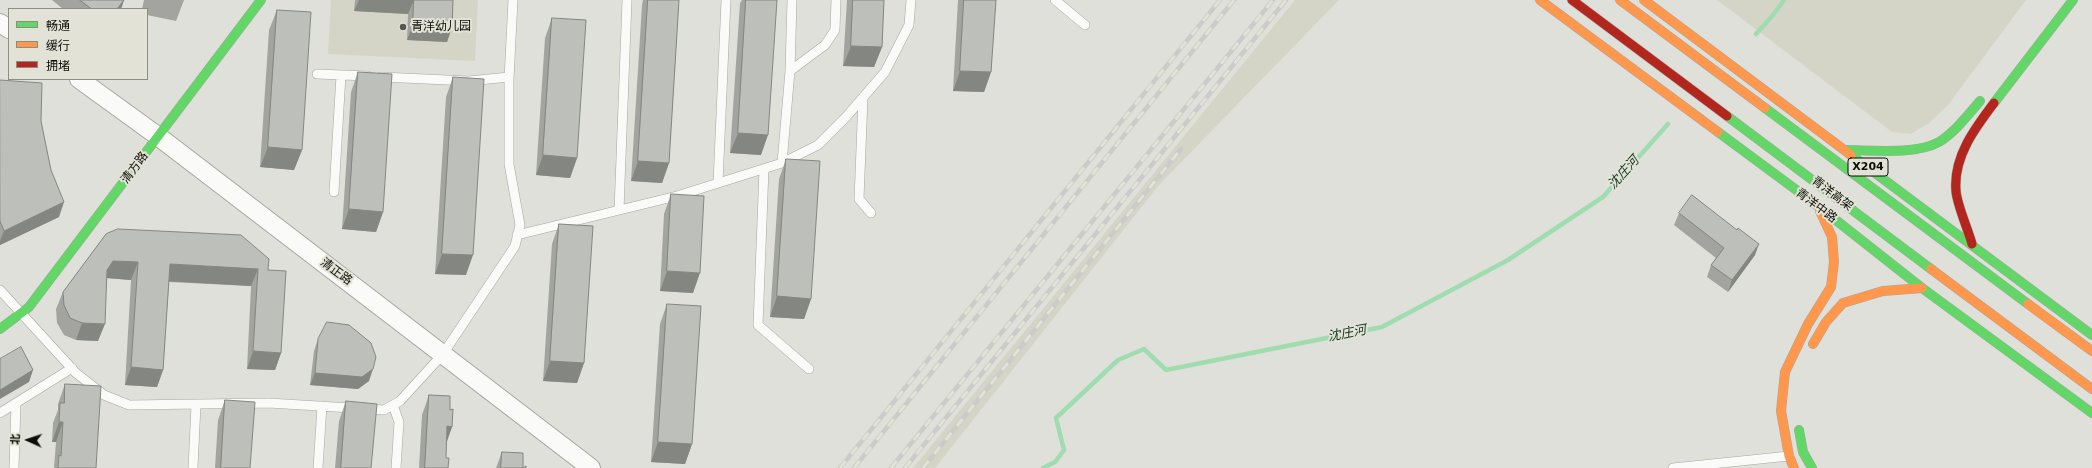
<!DOCTYPE html>
<html>
<head>
<meta charset="utf-8">
<style>
	body { margin:0 }
	#map { position:relative; width:2092px; height:468px; overflow:hidden; background:#dfe0d9; font-family:"DejaVu Sans","Noto Sans SC",sans-serif }
	canvas { display:block }
	.legend { position:absolute; left:8px; top:8px; width:140px; height:72px; box-sizing:border-box; background:#e2e3d6; border:1px solid #8c8d84; margin:0; padding:5px 7px; list-style:none; font-size:12px; color:#0c0d08 }
	.legend li { display:flex; align-items:center; gap:8px; height:20px }
	.legend b { width:20px; border:1px solid #8c8d84 }
	.north { position:absolute; left:8px; top:420px; width:40px; height:40px; -webkit-text-stroke:3px #e2e3d6; paint-order:stroke; rotate:273deg; font-size:11px; font-weight:700; line-height:16px; text-align:center; color:#0c0d08 }
	.north::after { content:''; display:block; margin:auto; width:14px; height:18px; background:#0c0d08; clip-path:polygon(50% 0,100% 100%,50% 72%,0 100%) }
</style>
</head>
<body>
<div id="map">
<canvas width="2092" height="468"></canvas>
<ul class="legend">
<li><b style="height:5px;background:#63d668"></b>畅通</li>
<li><b style="height:5px;background:#ff974d"></b>缓行</li>
<li><b style="height:5px;background:#b3261e"></b>拥堵</li>
</ul>
<div class="north">北</div>
</div>
<script>
const g = document.querySelector('canvas').getContext('2d');
g.lineJoin = 'round';
function fillPath(path, color) { g.fillStyle = color; g.fill(path, 'evenodd'); }
function strokePath(path, color, width, dash) { g.strokeStyle = color; g.lineWidth = width; g.lineCap = dash ? 'butt' : 'round'; g.setLineDash(dash || []); g.stroke(path); }
function drawText(font, color, halo, rows, align = 'center') {
  g.font = font + ' "DejaVu Sans","Noto Sans SC",sans-serif'; g.lineWidth = 4; g.setLineDash([]); g.textBaseline = 'middle'; g.strokeStyle = halo; g.fillStyle = color; for (const [text, x, y, turn = 0] of rows) {
    g.save(); g.translate(x, y); g.rotate((+turn || 0) * Math.PI / 180); g.textAlign = isNaN(turn) ? turn : align; if (halo) g.strokeText(text, 0, 0); g.fillText(text, 0, 0); g.restore();
  }
}
fillPath(new Path2D(`
	M331,0H478L475,61L328,54Z
	M1295,0H1339L1159,185L935,468H913Z
	M1717,0H2026L1948,105L1929,123L1911,134L1892,132Z`), '#d4d5c7');
strokePath(new Path2D(`
	M1756,34L1773,15L1784,0
	M1043,468L1055,462L1064,450L1056,418L1118,360L1144,349L1166,370L1382,327L1508,260L1603,197L1668,124`), '#9fddb0', 4.5);
const lane = new Path2D(`
	M1055,0L1085,25
	M790,71L825,45L835,30L836,0
	M317,74L368,76
	M381,77L469,81L509,77
	M863,98L859,199L871,213
	M782,163L790,71L792,0
	M764,169L758,325L809,369
	M718,183L726,0
	M334,192L341,75
	M619,210L627,0
	M517,235L677,196L782,163L818,145L846,117L885,72L909,25L911,0
	M0,290L76,373L104,395L129,405L269,403L384,410L400,401L443,354L515,246L520,225L509,164V79L513,0
	M393,405L399,422L396,468
	M0,413L72,368
	M14,468L16,403
	M193,468L196,405
	M318,468L322,406
	M1673,468L1789,456`);
const street = new Path2D(`
	M0,23L9,29
	M79,79L159,137L591,468`);
const fast = new Path2D(`
	M1994,103L2073,0
	M1765,108L2028,304
	M1727,116L1931,269
	M1718,132L1818,206L1922,288L2092,413
	M1845,150C1871,150 1916,155 1939,142C1955,132 1968,115 1980,101
	M1851,155L2092,335
	M0,329L29,307L261,0
	M1799,430L1803,452L1812,468`);
const slow = new Path2D(`
	M1540,0L1718,132
	M1620,0L1765,108
	M1644,0L1851,155
	M1931,269L2092,389
	M2028,304L2092,351
	M1813,344L1826,322L1843,303L1883,291L1922,288
	M1794,468L1789,456L1781,411L1785,372L1808,324L1831,287L1834,262L1832,237L1820,211`);
const jam = new Path2D(`
	M1572,0L1727,116
	M1972,244C1968,229 1957,205 1956,191C1953,157 1975,128 1994,103`);
strokePath(lane, '#a6a7a2', 10);
strokePath(street, '#a6a7a2', 20);
strokePath(fast, '#a6a7a2', 10);
strokePath(slow, '#a6a7a2', 10);
strokePath(jam, '#a6a7a2', 10);
strokePath(lane, '#fafaf9', 9);
strokePath(street, '#fafaf9', 18);
strokePath(fast, '#63d668', 9);
strokePath(slow, '#ff974d', 9);
strokePath(jam, '#b3261e', 9);
const rail = new Path2D(`
	M840,468L1220,0
	M854,468L1234,0
	M891,468L1273,0
	M905,468L1286,0
	M923,468L1181,149`);
strokePath(rail, '#cbcbc9', 4.5);
strokePath(rail, '#e2e3d6', 3, [9]);
fillPath(new Path2D(`
	M52,0H124L121,9H63Z
	M144,0H184L176,21L147,15V9H142Z
	M355,0H453L452,27L447,42L407,40L408,14L354,11Z
	M643,0H679L669,163L662,183L631,181L642,5Z
	M742,0H777L761,155L730,153L740,3Z
	M847,0H884L882,47L874,67L843,66Z
	M958,0H996L991,72L984,92L953,91Z
	M277,10L302,150L294,170L260,167L269,30Z
	M552,18L577,158L570,178L536,175L545,38Z
	M358,72L383,212L376,232L342,229L351,92Z
	M453,77L466,275L435,274L446,97Z
	M0,80L41,121L59,217L0,245Z
	M786,159L811,299L804,319L770,317L779,179Z
	M671,194L693,293L660,291L664,214Z
	M1679,213L1755,255L1728,292L1707,277L1711,265L1716,258L1674,225Z
	M559,224L584,363L577,383L543,381L552,244Z
	M106,234L268,270L281,353L275,370L247,369L251,286L169,282L163,370L157,387L125,385L131,280L107,278L98,341L76,340L64,335L57,323L56,309L63,292Z
	M667,304L692,444L685,464L651,462L660,324Z
	M318,339L369,381L358,389L310,385L314,351Z
	M65,384L96,468H54L56,442H52L53,423L58,410V404Z
	M429,395L450,410L452,427L446,443V458L448,468H419L422,415Z
	M225,400L250,468H215L218,420Z
	M346,401L371,468H335L339,421Z
	M502,452L523,468H526H496Z`), '#a3a4a0');
fillPath(new Path2D(`
	M124,0L121,9H117Z
	M359,0H414L408,14L354,11Z
	M413,25L452,27L447,42L407,40Z
	M851,46L882,47L874,67L843,66Z
	M960,71L991,72L984,92L953,91Z
	M738,133L768,135L761,155L730,153Z
	M268,147L302,150L294,170L260,167Z
	M543,155L577,158L570,178L536,175Z
	M638,161L669,163L662,183L631,181Z
	M64,202L59,217L0,245V241L4,231Z
	M349,209L383,212L376,232L342,229Z
	M1759,244L1755,255L1728,292L1732,280Z
	M442,254L473,255L466,275L435,274Z
	M113,261L138,262L131,280L106,278L107,270Z
	M170,264L258,269L251,286L164,281Z
	M667,271L700,273L693,293L660,291Z
	M777,296L811,299L804,319L770,317Z
	M82,323L105,324L98,341L76,340Z
	M253,351L281,353L275,370L247,369Z
	M550,361L584,363L577,383L543,381Z
	M131,367L163,370L157,387L125,385Z
	M373,369L369,381L358,389L310,385L315,373Z
	M33,370L29,382L0,399V390Z
	M59,422H63L56,442H52Z
	M447,426L452,427L445,447Z
	M658,442L692,444L685,464L651,462Z`), '#848682');
const building = new Path2D(`
	M80,0H124L117,9H92Z
	M414,0H453L452,27L413,25Z
	M648,0H679L669,163L638,161Z
	M746,0H777L768,135L738,133Z
	M853,0H884L882,47L851,46Z
	M964,0H996L991,72L960,71Z
	M277,10L311,12L302,150L268,147Z
	M552,18L586,20L577,158L543,155Z
	M358,72L392,74L383,212L349,209Z
	M453,77L484,79L473,255L442,254Z
	M0,80L42,83L41,121L51,170L64,202L4,231L0,221Z
	M786,159L820,161L811,299L777,296Z
	M671,194L704,196L700,273L667,271Z
	M1692,195L1737,230L1738,228L1759,244L1732,280L1711,265L1724,248L1679,213Z
	M559,224L593,226L584,363L550,361Z
	M118,229L241,235L269,259L268,270L286,271L281,353L253,351L258,269L170,264L163,370L131,367L138,262L113,261L107,270L105,324L82,323L70,318L64,305L63,292L106,234Z
	M667,304L701,306L692,444L658,442Z
	M327,322L349,325L371,343L376,357L373,369L362,377L315,373L318,339Z
	M21,347L33,370L0,390V359Z
	M65,384L101,386L96,468H58L59,455L61,456L63,422H59L60,403H64Z
	M429,395L450,396V410L453,409L452,427L447,426L446,458H449L448,468H425Z
	M225,400L255,402L250,468H221Z
	M346,401L377,404L371,468H341Z
	M502,452L523,453V468L526,466V468H501Z`);
fillPath(building, '#bdbfba');
strokePath(building, '#848682', 1);
for (const [x, y, r, color] of [
	[403,27,4,"#565751"]
]) { const dot = new Path2D(); dot.arc(x, y, r, 0, 2 * Math.PI); g.fillStyle = color; g.fill(dot); strokePath(dot, '#e2e3d6', 1.5); }
for (const [x, y, w] of [
	[1868,167,40]
]) { const box = new Path2D(); box.roundRect(x - w / 2, y - 9, w, 18, 3); g.fillStyle = '#e2e3d6'; g.fill(box); strokePath(box, '#0c0d08', 1); }
drawText('bold 11px', '#0c0d08', null, [
	["X204",1868,167]
]);
drawText('12px', '#0c0d08', '#e2e3d6', [
	["青洋幼儿园",411,27]
], 'left');
drawText('12px', '#0c0d08', '#e2e3d6', [
	["清方路",135,168,-53],
	["青洋高架",1832,194,37],
	["青洋中路",1816,206,37],
	["清正路",336,272,37]
]);
drawText('italic 13px', '#11371f', '#e2e3d6', [
	["沈庄河",1624,173,-48],
	["沈庄河",1347,334,-11]
]);
</script>
</body>
</html>
